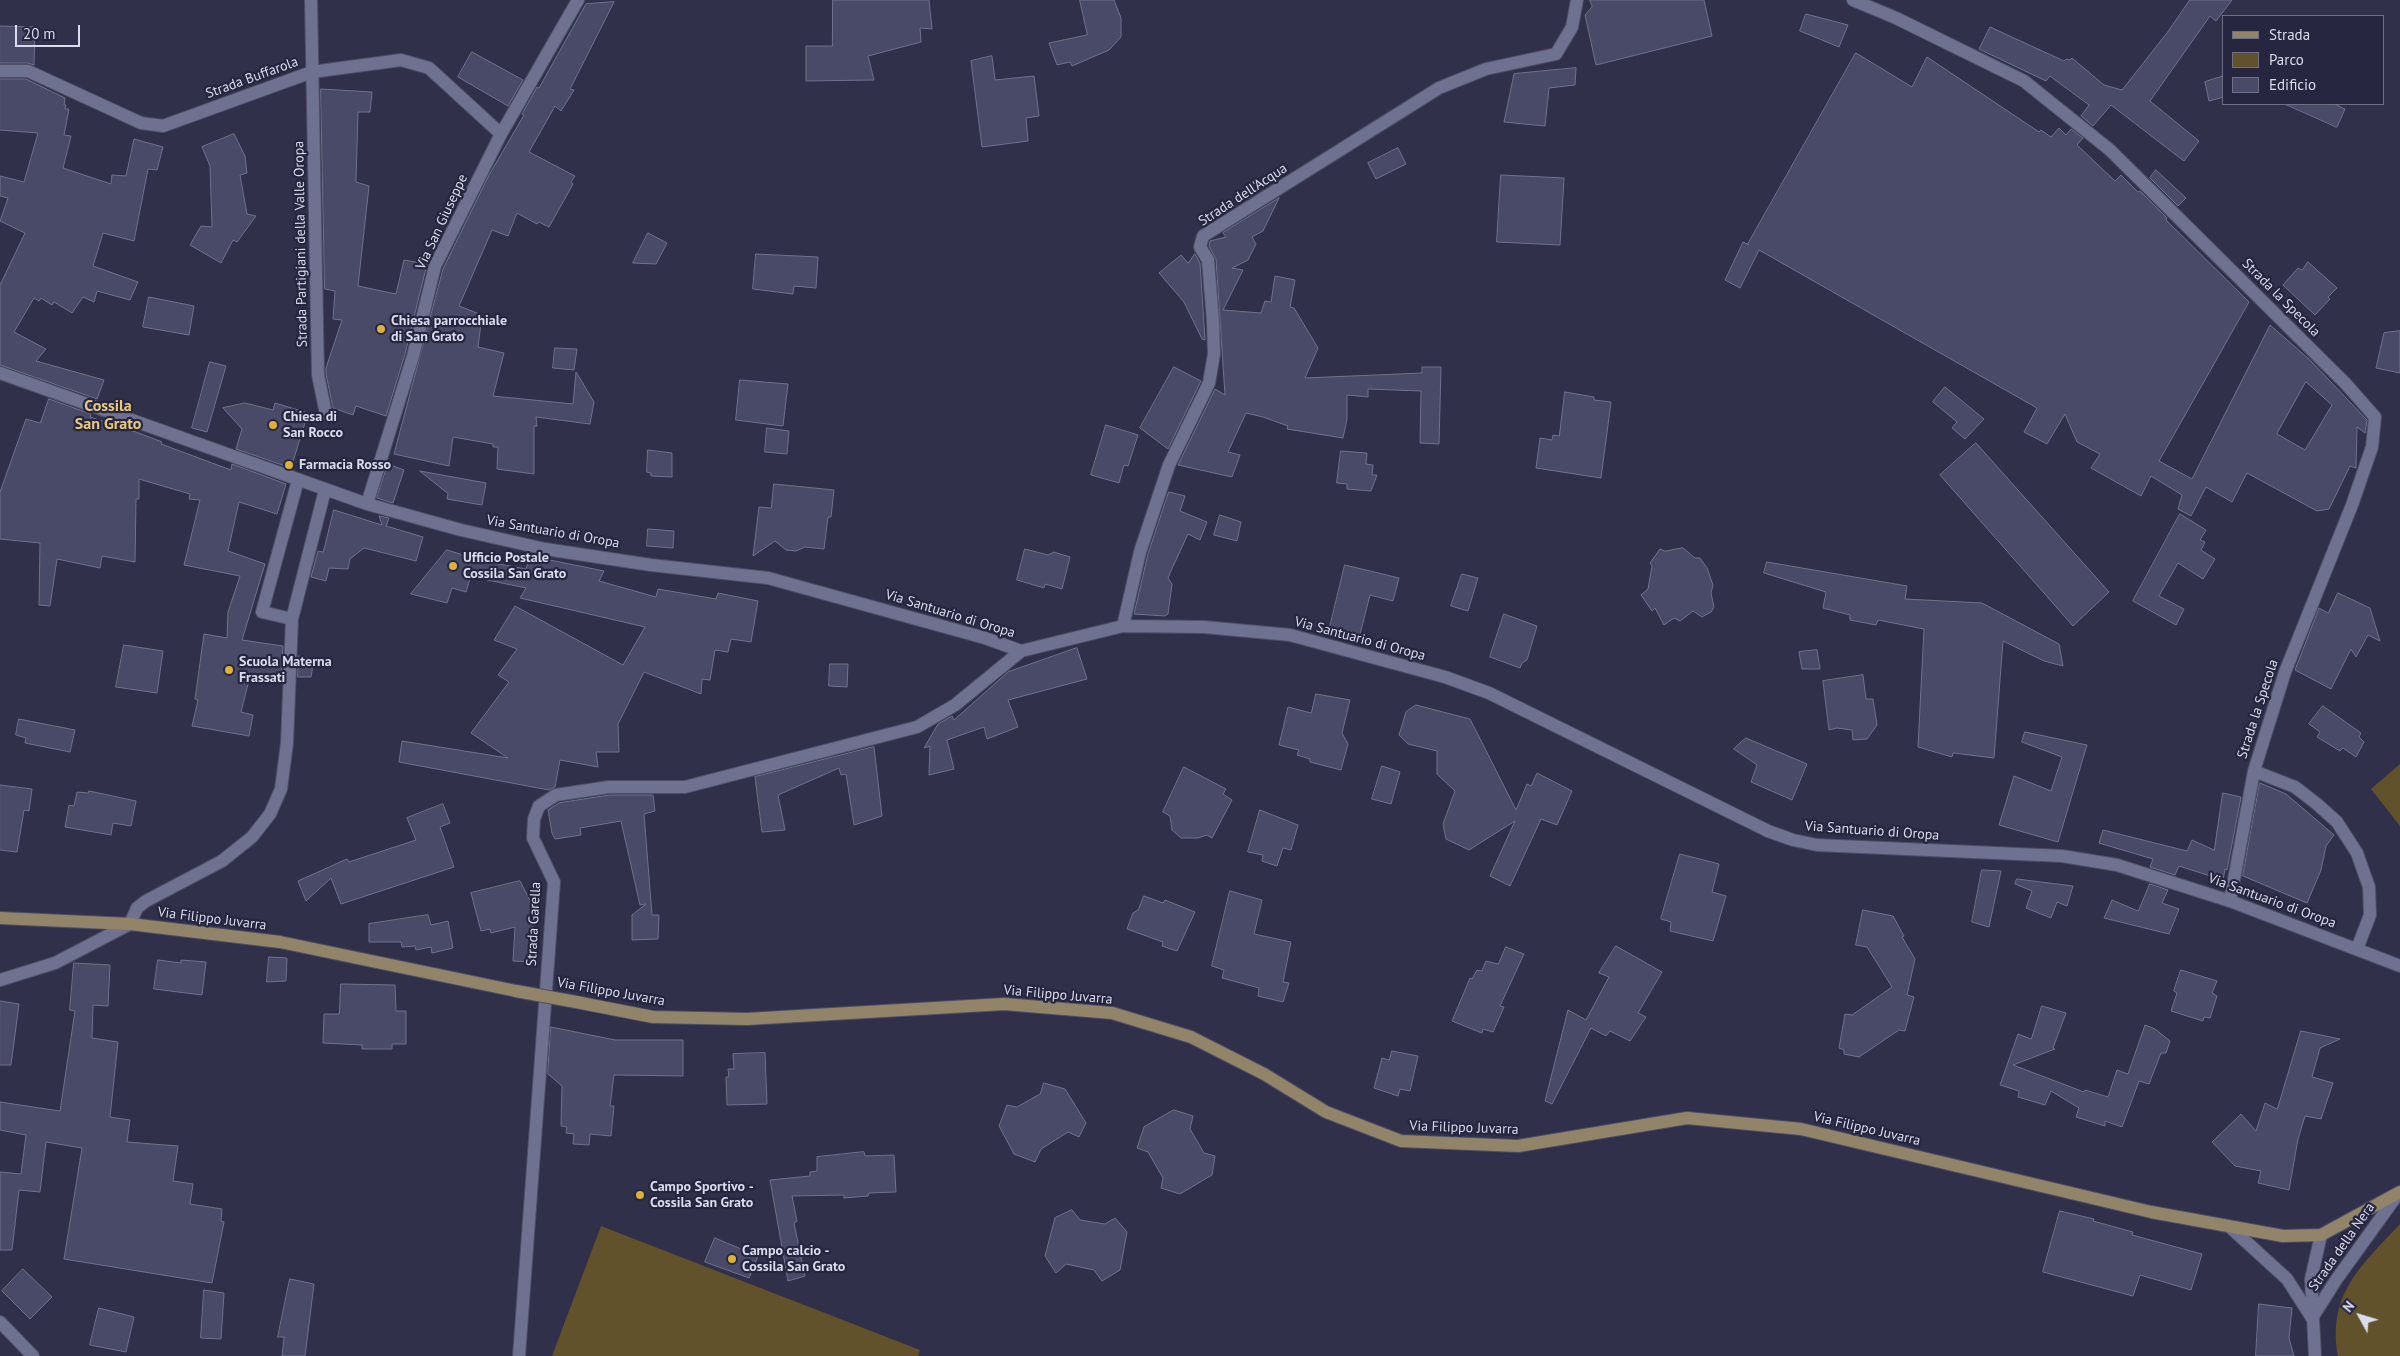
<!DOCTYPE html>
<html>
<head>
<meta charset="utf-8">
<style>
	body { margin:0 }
	#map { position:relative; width:2400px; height:1356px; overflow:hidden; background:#30304b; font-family:"PT Sans",sans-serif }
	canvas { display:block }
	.legend { position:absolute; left:2222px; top:15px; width:162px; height:90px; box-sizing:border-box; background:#262640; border:1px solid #6e6e85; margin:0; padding:6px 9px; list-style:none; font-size:15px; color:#dadbed }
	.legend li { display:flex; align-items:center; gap:10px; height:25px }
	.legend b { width:25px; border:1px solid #6e6e85 }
	.north { position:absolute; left:2335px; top:1291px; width:50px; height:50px; -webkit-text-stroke:4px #262640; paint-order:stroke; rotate:309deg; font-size:14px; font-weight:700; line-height:20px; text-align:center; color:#dadbed }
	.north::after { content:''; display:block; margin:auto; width:18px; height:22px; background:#dadbed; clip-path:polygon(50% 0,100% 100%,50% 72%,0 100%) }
	.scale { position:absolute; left:15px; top:25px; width:65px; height:22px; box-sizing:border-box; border:2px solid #dadbed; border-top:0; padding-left:6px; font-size:15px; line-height:18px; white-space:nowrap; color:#dadbed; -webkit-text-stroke:4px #262640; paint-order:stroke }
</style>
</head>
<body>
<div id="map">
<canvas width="2400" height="1356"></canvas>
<ul class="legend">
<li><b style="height:6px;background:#928469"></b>Strada</li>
<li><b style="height:14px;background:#61522c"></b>Parco</li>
<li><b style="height:14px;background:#494a67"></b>Edificio</li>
</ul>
<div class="north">N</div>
<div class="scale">20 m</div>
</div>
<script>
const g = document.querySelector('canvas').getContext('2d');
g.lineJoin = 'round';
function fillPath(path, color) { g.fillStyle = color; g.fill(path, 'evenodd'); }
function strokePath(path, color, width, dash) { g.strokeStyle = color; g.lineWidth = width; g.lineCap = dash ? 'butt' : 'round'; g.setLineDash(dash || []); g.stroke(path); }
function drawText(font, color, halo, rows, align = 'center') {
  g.font = font + ' "PT Sans",sans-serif'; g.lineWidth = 4.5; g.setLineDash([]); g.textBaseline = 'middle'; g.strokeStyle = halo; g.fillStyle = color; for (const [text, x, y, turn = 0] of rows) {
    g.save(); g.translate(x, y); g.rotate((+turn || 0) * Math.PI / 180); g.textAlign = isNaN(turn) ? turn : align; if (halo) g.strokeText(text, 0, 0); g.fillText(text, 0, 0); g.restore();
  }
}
fillPath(new Path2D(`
	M2400,764V826L2371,789Z
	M2400,1224V1356H2338C2327,1294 2361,1266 2400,1224Z
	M601,1226L920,1350L918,1356H552Z`), '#61522c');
const building = new Path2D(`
	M833,0H929L932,29L920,28L921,42L868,56L874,80L806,81V46H832Z
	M1080,0H1114L1121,18V37L1109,50L1072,66L1070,62L1057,65L1049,43L1087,35Z
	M1590,0H1704L1712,36L1596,65L1585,15L1592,7Z
	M2190,0H2232L2216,21L2210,16L2150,101L2199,141L2184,161L2111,105L2093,126L2081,116L2089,105L2050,76L2046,81L1979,49L1990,27L2064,61L2066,59L2070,60L2072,58L2104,85L2122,90L2167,33Z
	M614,2L570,89L574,90L561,111L555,106L529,152L575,176L571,182L573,184L549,227L539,222L537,224L517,213L508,236L492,230L459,306L482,315L478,347L504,353L493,396L573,404L576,372L594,402L590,424L536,417L537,426H534V474L497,469L498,447H493V444L453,437L449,466L394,454L443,269L489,175L524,115L522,114L537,87L539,88L586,4Z
	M1806,14L1848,25L1839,47L1800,31Z
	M0,26L35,27L34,65L28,63H0Z
	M472,52L523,80L508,106L458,77Z
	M1856,53L1912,87L1927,57L2039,132L2041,130L2051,137L2059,128L2066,135L2071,129L2083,138L2077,145L2115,181L2121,175L2138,192L2140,191L2167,218L2166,220L2249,302L2159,461L2192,479L2270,325L2310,360L2367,420L2365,433L2357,427L2356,468L2350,466L2329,509L2317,511L2247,473L2232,502L2206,487L2191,516L2178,509L2182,495L2151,476L2141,496L2091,468L2100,454L2077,442L2065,414L2047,444L2024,432L2037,408L1759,250L1740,288L1725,280L1743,242L1749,245L1748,244ZM2306,382L2332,405L2305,450L2277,434Z
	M992,56L995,80L1034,76L1039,116L1026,118L1028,141L982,147L971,61Z
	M1576,68L1575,85L1549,88L1545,126L1504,122L1514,74Z
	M2224,76V97L2209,101L2205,82Z
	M0,79H26L65,98L64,105H66L65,109H69L64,135L71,136L63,168L111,184L112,175L126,176L134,139L163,147L157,170L148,169L134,241L103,233L93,266L138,282L130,300L97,291L94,302L83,297L72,313L54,302L52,305L41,298L39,301L34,298L14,332L46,349L36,361L104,380L97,399L0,365V285L25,233L0,221L8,198L0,196V176L24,182L38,133L0,130Z
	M321,89L372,92L370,112H358L356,182L369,186L358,286L396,294L404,260L427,264L405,354L386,416L356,406L353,415L333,408L326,374V368L342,320L333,319L335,291L325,289Z
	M2285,104H2334L2345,109L2337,127Z
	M234,134L245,156L247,173L240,175L247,214L256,216L237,242L233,240L221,263L190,245L201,226L212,227L210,166L202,147Z
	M1398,148L1406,164L1376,179L1368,163Z
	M2156,170L2186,198L2178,206L2150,178Z
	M1501,175L1564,178L1560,245L1497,242Z
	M1279,198L1263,231L1252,237L1256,244L1248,260L1232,268L1243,270L1223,310L1261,313L1265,301L1271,302L1275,276L1295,280L1290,307L1294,308L1318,348L1305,378L1422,373V367H1441L1439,444L1420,443L1421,391L1368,389V397L1347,395V419L1343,438L1287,429L1288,426L1263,417L1246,413L1228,452L1240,455L1232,477L1178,465L1215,389L1225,395L1216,259L1209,246L1210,241L1226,237L1223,233Z
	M648,233L667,243L656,264L633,263Z
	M756,254L818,257L816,288L794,286L793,294L753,289Z
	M1195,254L1200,263L1205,340L1202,339L1184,302L1159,273L1181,255L1188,263Z
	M2308,262L2337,288L2328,297L2330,299L2315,315L2283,285L2298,268L2302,270Z
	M149,297L194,306L189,335L143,327Z
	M2400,331V373L2376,368L2384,333Z
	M555,348L577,349L574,370L553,368Z
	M210,362L226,366L207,432L192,428Z
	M1174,367L1201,381L1168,449L1140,428Z
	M740,380L788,384L783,426L736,420Z
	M1945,387L1984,419L1965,439L1952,428L1957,422L1933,402Z
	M1565,392L1594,397V400L1611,402L1601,478L1536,468L1540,438L1552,440L1553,435L1559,436Z
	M49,399L91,414L90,417L136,432L162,442L161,444L231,470L232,464L286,484L277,514L239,502L228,551L265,564L242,640L283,646L281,681L250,676L241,712L253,715L249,736L192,726L198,700L195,699L204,634L227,638L228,612L240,576L184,565L200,500L189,499L190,494L139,479V499H136L135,562L102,556L100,568L57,559L50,606L39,605L40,543L0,539V492L26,419L40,423Z
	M245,403L273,410L275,403L308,413L291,468L236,449L242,429L223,408Z
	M1106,425L1138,435L1128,466L1124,465L1119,483L1091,475Z
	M767,428L789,431L787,454L765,452Z
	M1976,443L2109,592L2073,626L1940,475Z
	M648,450L672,453V477L651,476V473L647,472Z
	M1341,451L1367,453L1366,464L1373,465L1372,475H1377L1371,491L1347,489V484L1337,483Z
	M388,464L404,470L393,503L377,498Z
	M420,471L486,483L482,505L447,499L448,494Z
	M774,484L834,490L831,517H828L824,549L805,547L796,551L786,550L775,541L753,556L759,507L771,508Z
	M1169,492L1185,496L1180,511L1207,522L1200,540L1188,534L1170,573L1168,578L1172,584L1168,614L1165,616L1134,614L1148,554Z
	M334,510L382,525L379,516L389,518L386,526L423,537L416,561L364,548L350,559L348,569L329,568L326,581L311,577L318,551L323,552Z
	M2180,514L2206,530L2200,540L2205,542L2201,550L2215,559L2203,579L2178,563L2159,596L2184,609L2176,625L2133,601Z
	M1220,515L1241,522L1237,541L1214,535Z
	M648,529L674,531L673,548L647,546Z
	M1683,548L1695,558H1700L1707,568L1713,585L1711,593L1714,607L1711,612L1702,617L1693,611L1680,621L1674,618L1664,625L1655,608L1652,611L1641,595L1648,589L1652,566L1650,563L1660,549L1665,551Z
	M1025,549L1048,555L1054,552L1070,557L1062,589L1045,584L1044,588L1017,580Z
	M447,550L483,561L526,569L530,556L604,571L599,581L656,597L658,589L716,599L718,593L758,601L751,642L731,639L728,652L715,650L710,680L702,679L701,694L644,672L618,724L619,752H596L598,767L560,760L555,787L549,790L399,762L402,741L508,758L471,733L509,682L498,675L517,649L494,640L515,606L623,665L645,627L520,598L526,588L473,577L470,579L466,592L452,588L447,603L411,594Z
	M1767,562L1907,586L1905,599L1982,603L2059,644L2063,666L2044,661L2003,641L1994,758L1953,753L1952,757L1918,747L1924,629L1878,620L1876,625L1850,620V615L1823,608L1826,592L1764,573Z
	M1345,565L1399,578L1393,601L1370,595L1360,634L1330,627Z
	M1462,574L1478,578L1468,611L1451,606Z
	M2338,593L2370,608L2380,641L2368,635L2356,657L2351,649L2331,689L2295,670L2319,608L2328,613Z
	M1504,614L1537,626L1527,660L1522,663L1520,668L1490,657Z
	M124,645L163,651L157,693L116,687Z
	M1077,648L1087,679L1008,700L1018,727L987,739L984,727L947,740L954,769L929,775L930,746L924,748L938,724L952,716L954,720L1008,672Z
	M1817,650L1820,669H1802L1799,652Z
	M299,656L314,659L311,677H298Z
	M830,664H848L847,687L829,686Z
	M1863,675L1866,699H1873L1877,725L1867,739L1853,740L1852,730L1837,728L1829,730L1823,681Z
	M1316,694L1350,700L1342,733L1348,744L1341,770L1310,762V759L1297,755L1299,750L1279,745L1288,707L1311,713Z
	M1416,705L1470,719L1516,810L1527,784L1531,786L1537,773L1572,791L1557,825L1541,819L1510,886L1490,876L1515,821L1469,850L1446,839L1443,824L1455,791L1437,774V751L1408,744L1399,735L1406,712Z
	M2323,706L2361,733L2359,737L2364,742L2356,757L2343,748L2340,751L2317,737L2320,732L2309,724Z
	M19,719L75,730L70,752L25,743L26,738L16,735Z
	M2025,732L2087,745L2058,842L1999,825L2014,776L2051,791L2062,757L2022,742Z
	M1746,738L1807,764L1792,800L1751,782L1757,765L1734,749Z
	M874,747L882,816L854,825L846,774L841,775L839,768L778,795L785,830L762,832L755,777Z
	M1382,766L1400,772L1391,804L1372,799Z
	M1184,767L1226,789L1223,794L1232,800L1212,838L1207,835L1198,838H1181L1172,830L1170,816L1163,812Z
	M2260,783L2286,794L2334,835L2326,846L2321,870L2307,903L2243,876Z
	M0,785L32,789L29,811L24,810L17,852L0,850Z
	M89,791L136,801L131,826L113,823L111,835L65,827L69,805L74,806L77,792L88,793Z
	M2223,793L2241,797L2227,870L2225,869L2223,880L2179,866L2175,875L2150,867L2153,859L2099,843L2103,830L2187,851L2192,840L2214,850Z
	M610,795H653L655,811L644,814L652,915H659L658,939L632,940V915L646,904L640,905L621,821L580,828L581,835L555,839L552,833L548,810L559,803Z
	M443,804L450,823L440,827L454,867L341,904L331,878L306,901L298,881L347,859L349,862L416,840L407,818Z
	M1260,810L1298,825L1291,850L1283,848L1277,866L1262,861L1263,855L1248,852Z
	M1680,854L1719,864L1712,892L1726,896L1713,941L1670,931L1671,922L1661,919Z
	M1982,870L2001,871L1989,927L1972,922Z
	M2017,879L2073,886L2067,906L2057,902L2051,918L2026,908L2032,891L2015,884Z
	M520,881L534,908L531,962L513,961L515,927L491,933L490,929L481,931L471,893Z
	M2150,884L2168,890L2162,903L2179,909L2169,934L2104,918L2112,900L2138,911Z
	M1230,891L1262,900L1254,934L1291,942L1283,982L1289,983L1283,1002L1258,996L1259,988L1222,978L1224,970L1212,966Z
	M1144,896L1163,903L1165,900L1195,912L1177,951L1162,946L1163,942L1127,929L1133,913L1138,910Z
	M1863,910L1893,916L1904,936L1902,937L1915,959L1907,995L1914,997L1905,1031L1899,1030L1859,1057L1844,1054V1050L1839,1048L1845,1014L1852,1015L1892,987L1867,947L1856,945Z
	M428,915L431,925L448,921L453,948L432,953L431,947L416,950L415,946L402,947L401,942H369V924Z
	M1616,946L1662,972L1638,1013L1646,1017L1630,1041L1610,1031L1606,1036L1591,1028L1552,1104L1545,1101L1568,1010L1586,1020L1609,977L1599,973Z
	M1506,947L1524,954L1500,1006L1504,1007L1493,1032L1483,1029L1482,1033L1452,1021L1470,978L1472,979L1477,970L1482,971L1486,961L1498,964Z
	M269,957L287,958L286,981L267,982Z
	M158,960L181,963V960L206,962L202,995L154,989Z
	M74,963L110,965L108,1006L93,1005L92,1038L118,1042L110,1117L130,1120L127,1142L178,1146L173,1181L193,1184L190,1204L222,1209L221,1221L224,1222L212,1283L64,1259L82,1148L46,1142L40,1192L19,1190L12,1250H0V1172L21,1174L26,1135L0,1130V1102L60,1111L75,1011L70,1010Z
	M2181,970L2217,981L2212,993L2217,996L2210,1018L2204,1017L2203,1021L2171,1011L2177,993L2174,991Z
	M341,984L395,985L396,1011H406V1044H392V1049H362V1045L323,1043L324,1014H339Z
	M0,1001L19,1004L11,1065H0Z
	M2042,1006L2066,1013L2053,1048L2055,1049L2013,1065L2084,1092L2085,1090L2108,1097L2117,1070L2128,1074L2145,1025L2155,1029L2170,1041L2166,1053H2161L2149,1084L2139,1081L2122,1127L2105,1121V1126L2076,1117L2079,1108L2051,1091L2045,1105L2018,1097L2019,1091L2000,1085L2018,1034L2031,1039Z
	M551,1027L615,1040H683V1076L614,1075L610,1106H614L611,1136L590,1134L589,1145L573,1144L574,1134L566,1133L567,1127L561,1126L562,1086L548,1074Z
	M2301,1031L2340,1039L2320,1048L2312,1077L2333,1083L2321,1119L2305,1116L2298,1139L2289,1190L2258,1183L2261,1171L2235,1166L2212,1142L2241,1114L2256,1131L2265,1103L2277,1109Z
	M1392,1051L1418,1056L1410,1091L1400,1089L1398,1096L1374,1088L1382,1058L1389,1060Z
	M765,1053L767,1104L727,1105L726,1077H729L728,1069H734L733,1054Z
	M1044,1083L1065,1089L1086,1123L1079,1137L1068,1132L1041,1149L1035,1162L1014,1154L999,1126L1007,1105L1017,1107L1040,1094Z
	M1174,1110L1193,1116L1190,1129L1204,1153L1215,1156L1212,1175L1180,1194L1161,1188L1163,1178L1148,1152L1137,1148L1144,1127Z
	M864,1152L865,1156L894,1155L896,1192L869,1193L868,1196L844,1198V1195L792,1196L797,1221L794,1223L805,1276L788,1281L770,1180L810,1176V1172L817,1171V1157Z
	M1072,1210L1080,1220L1105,1224L1115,1218L1127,1232L1120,1270L1102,1281L1094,1270L1066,1264L1056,1273L1045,1256L1055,1218Z
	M2060,1211L2094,1219L2093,1221L2133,1232L2132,1235L2202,1254L2191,1290L2140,1275L2133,1296L2043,1272Z
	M715,1238L758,1256L749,1278L705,1262Z
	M23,1269L52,1297L30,1319L2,1291Z
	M290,1279L314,1284L305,1356H282L284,1337H278Z
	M204,1290L224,1293L221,1339L201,1338Z
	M2259,1304L2292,1308L2289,1338L2294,1356H2256Z
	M99,1308L134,1317L126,1352L90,1345Z`);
fillPath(building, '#494a67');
strokePath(building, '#707190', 1);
const minor = new Path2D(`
	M311,0L318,375L326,414
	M1853,0L1896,18L2024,81L2110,150L2346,384L2375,417L2372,447L2352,505L2285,672L2254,771L2230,901
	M0,71H28L141,123L163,126L312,72L401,60L429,68L501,134
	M0,373L367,504L461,530L545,549L651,565L768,578L985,638L1021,651L1123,626L1204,627L1290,635L1445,677L1489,693L1768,831L1793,840L1817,845L2062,856L2117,865L2230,901L2400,966
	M298,480L262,612L292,619L325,490
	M367,504L413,356L435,266L501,134L578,0
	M1123,626L1140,552L1169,465L1209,383L1214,354L1213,322L1208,260L1200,247L1203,236L1439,88L1486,69L1556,54L1572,27L1577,0
	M2254,771L2295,787L2317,804L2337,822L2357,853L2369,887L2370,915L2357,949
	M0,980L55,963L130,924L137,908L146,901L222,861L252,837L270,814L281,789L287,743L292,619
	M2231,1228L2287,1279L2312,1318
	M2312,1318L2336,1280L2398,1194
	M0,1322L33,1356
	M519,1356L554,882L533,838L534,819L539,806L556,795L609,787H685L917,727L955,705L1021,651
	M2315,1356L2311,1279L2321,1235`);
const secondary = new Path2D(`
	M0,918L130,924L280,942L516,991
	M576,1002L653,1017L747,1019L1004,1004L1112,1013L1191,1037L1264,1074L1326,1112L1401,1141L1518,1146L1687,1118L1801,1129L2151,1212L2283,1236L2321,1235L2400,1192`);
strokePath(minor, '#4e4e65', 14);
strokePath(secondary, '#4e4e65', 14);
strokePath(minor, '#6f7190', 12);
strokePath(secondary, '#928469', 12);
const secondaryBridge = new Path2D(`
	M516,991L576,1002`);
strokePath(secondaryBridge, '#4e4e65', 14, []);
strokePath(secondaryBridge, '#928469', 12);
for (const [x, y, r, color] of [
	[381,329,5,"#ddb133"],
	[273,425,5,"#ddb133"],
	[289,465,5,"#ddb133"],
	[453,566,5,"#ddb133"],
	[229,670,5,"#ddb133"],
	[640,1195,5,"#ddb133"],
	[732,1259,5,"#ddb133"]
]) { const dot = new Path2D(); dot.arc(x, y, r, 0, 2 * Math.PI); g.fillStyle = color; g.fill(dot); strokePath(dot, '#262640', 2); }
drawText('14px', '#dadbed', '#262640', [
	["Strada Buffarola",252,78,-20],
	["Strada dell'Acqua",1243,195,-33],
	["Via San Giuseppe",442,222,-65],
	["Strada Partigiani della Valle Oropa",301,244,-91],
	["Strada la Specola",2281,298,45],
	["Via Santuario di Oropa",553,532,10],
	["Via Santuario di Oropa",950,614,17],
	["Via Santuario di Oropa",1360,639,15],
	["Strada la Specola",2258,709,-72],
	["Via Santuario di Oropa",1872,831,4],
	["Via Santuario di Oropa",2272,901,20],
	["Via Filippo Juvarra",212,919,7],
	["Strada Garella",534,924,-87],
	["Via Filippo Juvarra",611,992,10],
	["Via Filippo Juvarra",1058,995,5],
	["Via Filippo Juvarra",1464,1128,2],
	["Via Filippo Juvarra",1867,1129,13],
	["Strada della Nera",2342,1247,-55]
]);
drawText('bold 14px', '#dadbed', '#262640', [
	["Chiesa parrocchiale",391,321],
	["di San Grato",391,337],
	["Chiesa di",283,417],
	["San Rocco",283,433],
	["Farmacia Rosso",299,465],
	["Ufficio Postale",463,558],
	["Cossila San Grato",463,574],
	["Scuola Materna",239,662],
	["Frassati",239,678],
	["Campo Sportivo -",650,1187],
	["Cossila San Grato",650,1203],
	["Campo calcio -",742,1251],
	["Cossila San Grato",742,1267]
], 'left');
drawText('bold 16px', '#e6c97d', '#262640', [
	["Cossila",108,406],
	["San Grato",108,424]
]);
</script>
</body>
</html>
